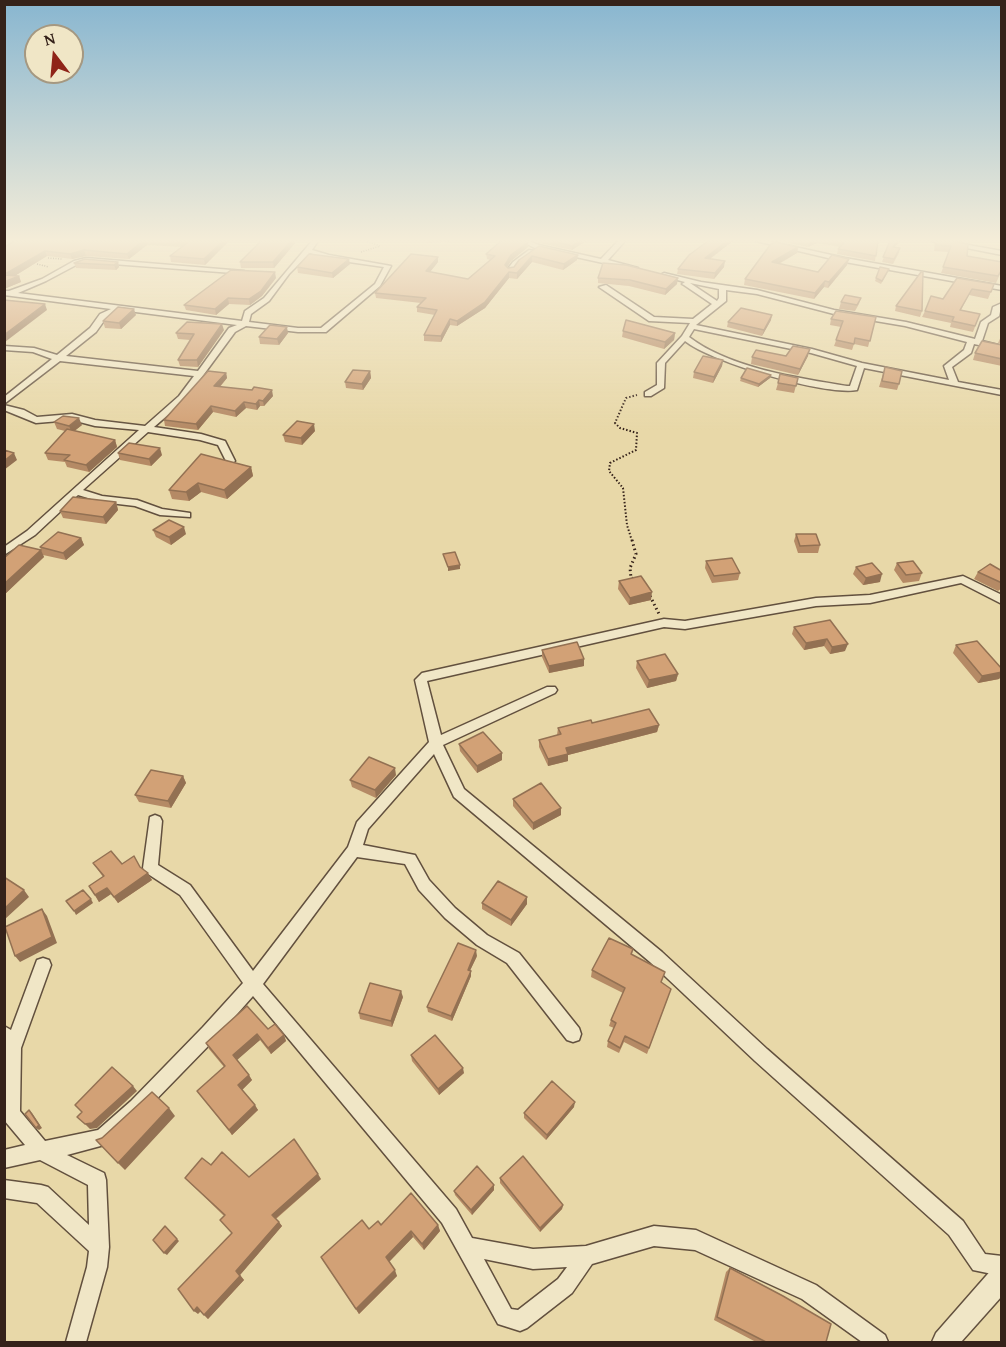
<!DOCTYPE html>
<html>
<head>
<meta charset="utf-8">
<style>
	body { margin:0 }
	#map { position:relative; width:1006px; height:1347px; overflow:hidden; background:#e8d8a8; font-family:"Gentium Book Plus",serif }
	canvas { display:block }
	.frame { position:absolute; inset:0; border:6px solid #35221a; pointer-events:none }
	.north { position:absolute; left:24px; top:24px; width:60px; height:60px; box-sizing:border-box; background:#f0e6c6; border:2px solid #a59881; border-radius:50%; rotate:344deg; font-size:16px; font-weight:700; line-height:24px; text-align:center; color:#35221a }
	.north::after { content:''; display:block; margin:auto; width:21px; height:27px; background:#8f2418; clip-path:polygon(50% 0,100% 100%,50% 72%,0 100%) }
</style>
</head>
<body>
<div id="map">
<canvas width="1006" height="1347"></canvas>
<div class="frame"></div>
<div class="north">N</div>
</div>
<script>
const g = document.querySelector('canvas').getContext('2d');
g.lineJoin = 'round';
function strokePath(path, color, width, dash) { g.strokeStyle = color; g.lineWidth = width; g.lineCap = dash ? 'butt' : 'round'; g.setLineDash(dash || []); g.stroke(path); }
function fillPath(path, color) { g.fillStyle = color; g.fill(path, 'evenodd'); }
const minor = new Path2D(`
	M312,241H318L312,250L329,255L391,266L380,286L326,332H298L246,326L235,332L185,400L154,427L201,434L225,441L235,461L233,463H227L218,445L200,440L148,432L83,490L102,496L137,500L162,509L190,513V517L160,515L135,506L101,502L78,495L35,535L4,555V547L27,531L139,430L95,426L72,420L36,423L4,410V405L24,410L37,417L72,414L95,420L145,426L179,396L194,376L60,361L4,404V397L52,359L33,352L4,350V346L34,348L57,355L90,328L100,314L111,309L4,295V291H9L42,279L74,261L86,258L244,271L247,273L246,274L86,262L78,264L46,281L18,293L242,321L245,311L264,298ZM310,253L328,259L384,267L375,284L321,328H298L249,322L251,314L269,301L289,274ZM120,310L237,325L229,328L198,371L66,356L96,332L106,318Z
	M520,241H529L539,245L601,259L618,241H625L608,260L638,268L635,270L535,248Z
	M756,241H768L845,258L1002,286V290L845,262Z
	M931,241H946L1002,251V255Z
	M529,250L534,251L517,264L512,271H508L507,270L513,262Z
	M664,273L701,282L757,290L834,310L906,322L975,339L981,322L991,315L993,307L1002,303L999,316L988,323L982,341L1002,346V350L974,344L971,353L952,367L958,382L1002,390V395L864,368L857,390C825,396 711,362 685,341L665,363L664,388L651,396H645V392L657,385V363L682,336L690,323L649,321L599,287L606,285L654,317L693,319L712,304L684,285L682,284L685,282L662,276V274ZM690,283L719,289V298L717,301ZM726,290L757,294L834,314L905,326L967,342L964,350L944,366L949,380L862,363L812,349L696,325L726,301ZM694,329L811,353L857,366L850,386H847C798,378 729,368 689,337Z
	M963,576L1002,595V604L961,583L870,603L816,606L685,629L664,627L427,681L441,735L547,687H555L557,690L555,693L443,745L464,789L662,952L767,1049L963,1221L985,1254L1002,1256V1276L973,1270L949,1235L755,1061L650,962L454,797L434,754L368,829L363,845L415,855L429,880L455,908L487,935L519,953L579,1028L581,1034L579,1040L573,1042L567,1040L507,963L477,945L445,918L419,890L405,864L357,857L263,984L456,1209L472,1238L533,1249L586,1246L654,1226L696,1230L816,1285L885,1335L888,1342H862L802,1299L695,1250L654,1246L592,1264L572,1293L527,1328L520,1331L498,1324L442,1223L253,996L215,1039L143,1113L108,1144L67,1155L104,1173L106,1180L109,1247L107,1267L86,1342H66L87,1267L89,1251L37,1203L4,1198V1180L41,1185L48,1187L89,1225L88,1185L40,1160L4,1168V1150L25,1145L4,1120V1026L11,1030L37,960L43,958L49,960L51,965L21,1048L20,1111L45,1141L98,1130L131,1101L203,1027L243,983L180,895L145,872L143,868L150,817L155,815L160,817L162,821L158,865L190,885L253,971L348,847L357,822L429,742L415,680L422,673L664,619L685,621L816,598L870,595ZM484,1259L533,1269L567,1267L558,1279L518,1310L511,1309Z`);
const tertiary = new Path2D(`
	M1002,1265V1296L961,1342H932L936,1333L993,1268Z`);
strokePath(minor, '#62503e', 3);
strokePath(tertiary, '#62503e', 3);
strokePath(new Path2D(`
	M361,252L380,246L366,241
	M48,258L62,259
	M37,264L49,267`), '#35221a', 1.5, [1, 1.5]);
strokePath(new Path2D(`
	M632,541L627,525L623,488L609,471L610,463L636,450L637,433L620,428L615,423L626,398L637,395`), '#35221a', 2, [1.5, 2]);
strokePath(new Path2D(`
	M632,540L636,554L630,568L631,578L634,579
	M650,596L659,614`), '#35221a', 3, [1.5, 3]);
fillPath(minor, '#f0e6c6');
fillPath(tertiary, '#f0e6c6');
fillPath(new Path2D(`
	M71,241H229L205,265L171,262L170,256L181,247L147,245L129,259L86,256L72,259L47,256L14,276H19L21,282L4,289V247L69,242Z
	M427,241H448L449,242L427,243Z
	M539,241H586L572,250L539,243Z
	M708,241H733L710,259L724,267L714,279L677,274L678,269Z
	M780,241H878L875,261L837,254L838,249L840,247L817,243L808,247Z
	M890,241H900L895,247L900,248L899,253L893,264L882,262Z
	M935,241H952L967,256L1002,270L996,283L941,273L949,252L934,251Z
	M954,241H971L970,243Z
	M296,242L274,268H241L240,262Z
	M539,246L577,260L563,270L532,262L517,279L509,278L485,308L457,326L450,325L441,342L424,341V335L435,315L417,312V307L421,303L376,298L375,293L438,257V262L430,272L468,279L490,260L487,259L486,254L528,247L511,261L507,267L508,268L514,267Z
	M798,247L797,253L779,264L818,272L849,259L847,265L828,288L824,287L814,299L744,285L745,279Z
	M118,262L119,267L116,270L76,268L74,263Z
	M350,264L333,278L298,273L297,267Z
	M880,267L889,269L881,284L875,281Z
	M276,278L262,296L250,305L229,304L216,315L186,310L184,305Z
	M598,278L677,284L665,295L629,286L598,283Z
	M957,278L994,284L988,299L969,295L961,310L980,314L973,332L950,327L951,323L922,317L925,311L943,299Z
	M861,298L859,304L855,311L839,309L841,302Z
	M896,306L922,311L920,317L895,311Z
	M136,315L121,329L105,328L103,321Z
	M876,317L868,347L854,344L852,350L834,346L841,327L830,325L831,319Z
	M771,320L762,336L727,327L728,322Z
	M224,330L198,367L180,366L178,360L190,340L178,339L176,333Z
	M623,331L675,333L674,340L664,349L622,337Z
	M288,333L279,345L260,344L259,337Z
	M1002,334V344L998,343Z
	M1002,345V366L973,360L975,353Z
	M808,356L798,375L751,364L752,357Z
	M723,360L722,366L713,383L693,378L694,372Z
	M885,367L899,384L897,390L879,387Z
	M370,371L371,378L363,390L346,388L345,382Z
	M226,373L227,378L220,387L273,396L264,406H260L257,410L246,408L236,417L213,412L198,430L165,426L164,420Z
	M741,378H770L758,387L740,381Z
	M798,378L794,393L776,390L778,383Z
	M54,422L82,425L74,431L115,440L117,447L89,472L67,467L65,462L48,460L45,453L65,431L57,429Z
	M315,431L302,445L285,442L283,435Z
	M118,453L162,455L151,466L120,460Z
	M251,467L253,476L227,499L201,492L189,501L172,499L169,490Z
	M116,502L118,510L106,524L63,518L60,511Z
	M153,530L186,534L171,545L156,537Z
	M796,534L820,545L818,553H798L794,541Z
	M81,538L84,545L66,560L43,555L44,557L4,595V558L41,550L40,547Z
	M706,561L740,573L738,580L712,583L705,568Z
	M897,563L922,573L919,581L903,583L894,570Z
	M856,567L880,582L863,585L853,574Z
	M1002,571V588L998,591L974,579L978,572Z
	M619,581L651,600L629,605L618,589Z
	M830,620L845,651L830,654L824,646L804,650L792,634L794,627Z
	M956,645L1002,669V675L999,679L978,683L953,653Z
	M542,650L584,666L549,673L542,657Z
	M637,661L678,674L676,681L647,688L636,668Z
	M592,723L659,725L657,732L568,755V761L548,766L539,747V740L557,735L558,728Z
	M459,744L502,753V760L477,773L460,751Z
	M396,775L376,798L352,787L350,780Z
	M183,776L186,783L171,808L139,802L135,795Z
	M513,799L561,815L533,830L513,806Z
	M93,863L122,864L140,867L152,880L118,903L111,894L99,902L89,886L103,877Z
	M482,903L527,904L511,926L482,909Z
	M633,949L632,954L663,978L661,982L669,995L647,1054L624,1042L619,1053L607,1047L608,1041L614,1028L609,1026L611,1020L623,993L591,977L592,970Z
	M477,956L470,970L471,976L452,1021L428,1012L427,1007Z
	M403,997L392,1027L360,1019L359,1013Z
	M268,1029L284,1035L286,1041L271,1054L260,1040L236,1060L252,1080L242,1090L258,1110L232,1135L197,1091L224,1067L209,1049L206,1043Z
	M411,1055L464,1073L439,1095L412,1061Z
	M574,1107L546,1140L524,1118V1113Z
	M211,1165L249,1177L321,1179L276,1219L282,1226L240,1275L244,1280L208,1319L201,1311L198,1314L232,1233L224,1216L185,1178Z
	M500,1178L563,1205L562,1209L540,1232L500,1183Z
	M494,1185V1190L472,1215L455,1195L454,1191Z
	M381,1225H438L440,1231L424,1250L413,1237L389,1262L397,1276L359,1314L321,1257L369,1229Z
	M730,1268L826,1342H756L714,1320L726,1272Z`), '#b58a65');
fillPath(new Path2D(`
	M143,241H146L147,245L129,259L127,254Z
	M223,241H229L205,265L204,259Z
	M291,241H296V242L274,268L273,262Z
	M579,241H586L572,250V246Z
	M727,241H733L704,263L705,258Z
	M812,241H817V243L808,247L809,243Z
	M528,242V247L511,261L505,270V265L511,255Z
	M798,247L797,253L771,268L772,262Z
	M84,250L86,256L72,259L70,254Z
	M45,251L47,256L10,279L7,273Z
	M578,255L577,260L563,270L564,264Z
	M532,256V262L517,279V273Z
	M438,257V262L426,277V271Z
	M349,259L350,264L333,278L332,273Z
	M849,259L847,265L828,288L829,282Z
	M725,261L724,267L714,279L715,273Z
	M118,262L119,267L116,270L114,265Z
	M275,272L276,278L262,296L250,305L249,299Z
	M509,272V278L485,308L457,326V321Z
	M19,276L21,282L4,289V282Z
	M678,278L677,284L665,295L666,289Z
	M825,281L824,287L814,299L815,293Z
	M228,298L229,304L216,315L215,309Z
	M45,304L47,310L5,342L4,335Z
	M134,309L136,315L121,329L119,323Z
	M772,315L771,320L762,336L764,330Z
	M450,319V325L441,342V336Z
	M222,324L224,330L198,367L197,360Z
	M287,327L288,333L279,345L277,339Z
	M675,333L674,340L664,349L665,342Z
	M810,349L808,356L798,375L800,369Z
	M723,360L722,366L713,383L714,377Z
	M370,371L371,378L363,390L362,384Z
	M226,373L227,378L215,392L214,386Z
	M771,375L770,378L758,387L759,384Z
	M272,390L273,396L264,406L263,401Z
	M259,400L260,406L257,410L256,404Z
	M244,402L246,408L236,417L235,411Z
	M211,406L213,412L198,430L196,424Z
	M79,418L82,425L72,433L69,426Z
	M314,424L315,431L302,445L301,438Z
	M115,440L117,447L89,472L86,465Z
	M160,448L162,455L151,466L149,459Z
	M14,453L17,460L4,470V461Z
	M251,467L253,476L227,499L224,490Z
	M198,483L201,492L189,501L186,492Z
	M116,502L118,510L106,524L103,517Z
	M184,527L186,534L171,545L169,537Z
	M81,538L84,545L66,560L63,553Z
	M41,550L44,557L4,595V584Z
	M460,565V569L448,571V567Z
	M882,574L880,582L863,585L866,578Z
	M652,592L651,600L629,605L630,598Z
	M827,639L824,646L804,650L806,643Z
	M848,644L845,651L830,654L832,647Z
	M584,659V666L549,673V666Z
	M1002,672V675L999,679L978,683L982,676Z
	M678,674L676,681L647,688L649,680Z
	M659,725L657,732L568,755V761L548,766V759L566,748Z
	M502,753V760L477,773V766Z
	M395,768L396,775L376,798L375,790Z
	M183,776L186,783L171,808L168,801Z
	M561,808V815L533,830V823Z
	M148,873L152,880L118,903L114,897Z
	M107,888L111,894L99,902L95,895Z
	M24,890L29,897L4,920V909Z
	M527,897V904L511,926V920Z
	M91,899L93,903L76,915L74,911Z
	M42,909L47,916L57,943L20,962L15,956Z
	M476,950L477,956L468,975V970Z
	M471,971V976L452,1021L451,1016Z
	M401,991L403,997L392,1027L391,1021Z
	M257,1034L260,1040L236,1061L233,1055Z
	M284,1035L286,1041L271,1054L268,1048Z
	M463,1068L464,1073L439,1095L438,1089Z
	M249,1075L252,1080L241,1091L238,1085Z
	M133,1086L137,1091L97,1128L90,1129L85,1124Z
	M575,1102L574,1107L546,1140L547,1135Z
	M255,1105L258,1110L232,1135L229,1130Z
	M169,1108L175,1116L125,1170L118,1163Z
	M29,1110L32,1113L42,1128L39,1130L36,1128Z
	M318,1174L321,1179L275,1219L272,1215Z
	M494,1185V1190L472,1215L471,1210Z
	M563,1205L562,1209L540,1232V1228Z
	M279,1222L282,1226L240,1275L244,1280L208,1319L204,1315L236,1271Z
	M438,1225L440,1231L424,1250L422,1244Z
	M411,1231L413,1237L388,1263L386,1257Z
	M177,1239L179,1241L167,1255L164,1253Z
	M395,1270L397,1276L359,1314L356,1309Z
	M197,1307L201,1310L198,1314L194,1311Z`), '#937153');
const building = new Path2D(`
	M15,241H60L69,242L71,241H143L127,254L84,250L70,254L45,251L7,273H4V247Z
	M168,241H223L204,259L170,256L187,243Z
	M261,241H291L273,262H240Z
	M501,241H527L528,242L511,255L505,265L508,268L514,267L519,260L539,246L578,255L564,264L532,256L517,273L509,272L485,302L457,321L450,319L441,336L424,335L437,310L417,307L426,298L375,293L411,254L438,257L426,271L468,279L495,256L486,254Z
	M553,241H579L572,246Z
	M708,241H727L705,258L725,261L715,273L678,269L689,255Z
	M835,241H878L876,256L838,249L844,243Z
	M890,241H898L893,247L900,248L894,259L883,257Z
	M936,241H952L968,244L967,256L1002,262V269L998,276L943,267L951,246L936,245Z
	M775,242L798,247L772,262L818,272L832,255L849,259L829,282L825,281L815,293L745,279L770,245Z
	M309,254L349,259L332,273L297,267Z
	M85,259L118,262L114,265L74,263Z
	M603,263L626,265L678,278L666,289L630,280L598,278Z
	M880,267L889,269L882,281L876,278Z
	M231,270L275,272L261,291L249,299L228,298L215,309L184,305Z
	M921,272H923L922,311L896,306Z
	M4,275L19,276L4,282Z
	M957,278L994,284L991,292L972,289L960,310L980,314L975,326L952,321L954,317L925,311L931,296L943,299Z
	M845,295L861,298L857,305L841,302Z
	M4,300L45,304L4,335Z
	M118,307L134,309L119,323L103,321Z
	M741,308L772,315L764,330L728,322Z
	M836,311L876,317L870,341L855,338L854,344L836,340L843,321L831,319Z
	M626,320L675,333L665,342L623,331Z
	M187,322L222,324L197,360H178L194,334L176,333Z
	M270,325L287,327L277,339L259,337Z
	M982,341L1002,345V359L975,353Z
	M793,346L810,349L800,369L752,357L756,350L786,356Z
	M703,356L723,360L714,377L694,372Z
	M885,367L902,371L899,384L882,381Z
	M747,368L771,375L759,384L741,378Z
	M353,370L370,371L362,384L345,382Z
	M208,371L226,373L214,386L252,390L254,387L272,390L263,401L259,400L256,404L244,402L235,411L211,406L196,424L164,420Z
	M780,374L798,378L796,386L778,383Z
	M63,416L79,418L69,426L54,422Z
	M297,421L314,424L301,438L283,435Z
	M67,429L115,440L86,465L64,460L70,455L45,453Z
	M129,443L160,448L149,459L118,453Z
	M4,450L14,453L4,461Z
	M201,454L251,467L224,490L198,483L186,492L169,490Z
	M73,497L116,502L103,517L60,511Z
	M169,520L184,527L169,537L153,530Z
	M58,532L81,538L63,553L40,547Z
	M796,534H816L820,545L800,546Z
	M19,545L41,550L4,584V558Z
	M455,552L460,565L448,567L443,554Z
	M732,558L740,573L714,576L706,561Z
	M913,561L922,573L906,575L897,563Z
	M872,563L882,574L866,578L856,567Z
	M990,564L1002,571V583L978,572Z
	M641,576L652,592L630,598L619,581Z
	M830,620L848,644L832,647L827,639L806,643L794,627Z
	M977,641L1002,669V672L982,676L956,645Z
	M577,642L584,659L549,666L542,650Z
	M665,654L678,674L649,680L637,661Z
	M649,709L659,725L566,748L568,754L548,759L539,740L561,734L558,728L591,720L592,723Z
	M483,732L502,753L477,766L459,744Z
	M369,757L395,768L375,790L350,780Z
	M151,770L183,776L168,801L135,795Z
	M541,783L561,808L533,823L513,799Z
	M111,851L122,864L134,856L140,867L148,873L114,897L107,888L95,895L89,886L104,876L93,863Z
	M4,877L24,890L4,909Z
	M498,881L527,897L511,920L482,903Z
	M83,890L91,899L74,911L66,901Z
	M42,909L52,937L15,956L5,927Z
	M609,938L633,949L631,954L665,972L661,982L671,989L649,1048L625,1036L620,1048L608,1041L616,1023L611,1020L625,988L592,970Z
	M458,943L476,950L468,970L471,971L451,1016L427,1007Z
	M370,983L401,991L391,1021L359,1013Z
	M247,1006L268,1029L275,1024L284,1035L268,1048L257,1034L233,1055L249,1075L238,1085L255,1105L229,1130L197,1091L225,1066L206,1043Z
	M435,1035L463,1068L438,1089L411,1055Z
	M112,1067L133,1086L92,1123L85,1124L77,1117L82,1112L75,1105Z
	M552,1081L575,1102L547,1135L524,1113Z
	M152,1092L169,1108L118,1163L96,1140L102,1138Z
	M29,1110L39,1125L36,1128L25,1114Z
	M294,1139L318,1174L272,1215L279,1222L236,1271L240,1276L204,1315L197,1307L194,1311L178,1289L232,1233L220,1220L225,1215L185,1178L202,1158L211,1165L222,1152L249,1177Z
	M523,1156L563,1205L540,1228L500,1178Z
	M477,1166L494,1185L471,1210L454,1191Z
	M411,1193L438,1225L422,1244L411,1231L386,1257L395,1270L356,1309L321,1257L362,1220L369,1229L378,1221L381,1225Z
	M165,1226L177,1239L164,1253L153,1240Z
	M730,1268L783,1296L831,1324L826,1342H766L717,1317Z`);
fillPath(building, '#d2a176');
strokePath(building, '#937153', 1.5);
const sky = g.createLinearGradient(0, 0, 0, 430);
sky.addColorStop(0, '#88b6d0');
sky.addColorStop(0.56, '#f5edd8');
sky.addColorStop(1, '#f5edd800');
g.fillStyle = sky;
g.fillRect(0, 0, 1006, 430);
</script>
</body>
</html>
